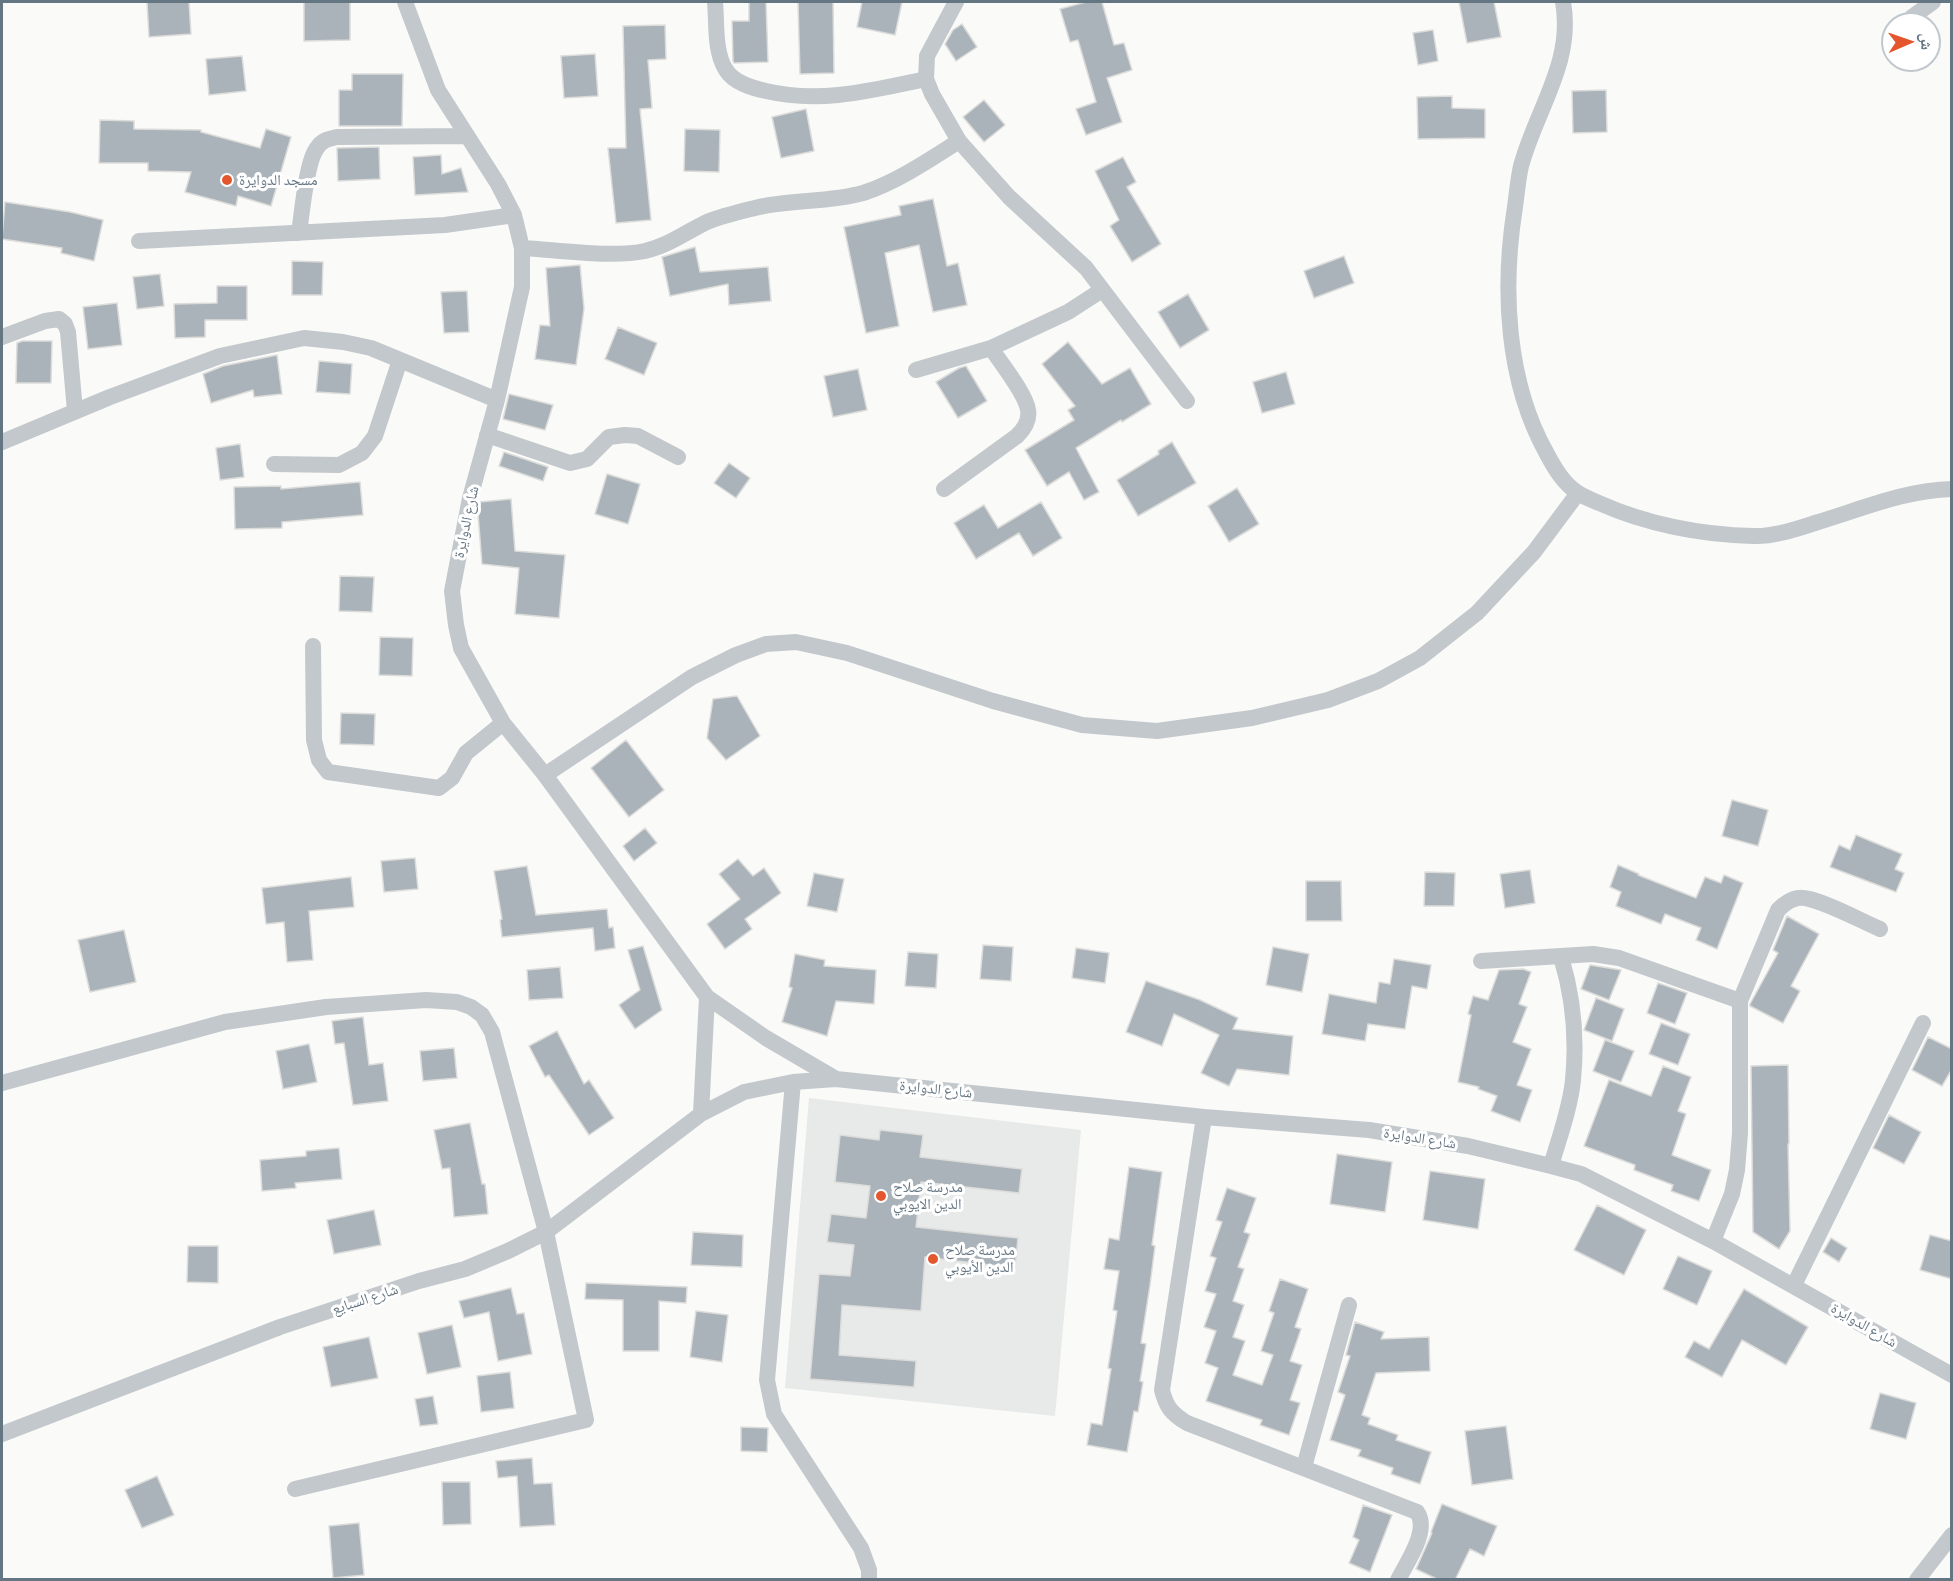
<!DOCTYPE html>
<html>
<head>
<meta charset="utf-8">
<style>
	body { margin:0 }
	#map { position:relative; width:1953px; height:1581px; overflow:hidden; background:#fafaf8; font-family:Commissioner,"Noto Naskh Arabic",sans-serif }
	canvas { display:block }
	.frame { position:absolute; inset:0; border:3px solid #657683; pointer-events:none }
	.north { position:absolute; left:1881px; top:12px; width:60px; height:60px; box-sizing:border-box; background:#fff; border:2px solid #c1c8cd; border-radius:50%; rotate:88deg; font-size:16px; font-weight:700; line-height:24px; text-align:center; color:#657683 }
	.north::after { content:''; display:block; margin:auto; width:21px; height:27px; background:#e4572e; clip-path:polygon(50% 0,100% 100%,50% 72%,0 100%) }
</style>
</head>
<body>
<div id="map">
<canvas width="1953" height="1581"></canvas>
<div class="frame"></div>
<div class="north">ش</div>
</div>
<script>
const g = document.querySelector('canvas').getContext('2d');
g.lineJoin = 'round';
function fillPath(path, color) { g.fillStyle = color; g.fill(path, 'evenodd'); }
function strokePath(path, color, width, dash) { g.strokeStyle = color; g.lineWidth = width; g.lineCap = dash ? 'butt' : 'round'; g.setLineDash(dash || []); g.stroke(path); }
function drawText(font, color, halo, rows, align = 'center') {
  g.font = font + ' Commissioner,"Noto Naskh Arabic",sans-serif'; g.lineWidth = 6; g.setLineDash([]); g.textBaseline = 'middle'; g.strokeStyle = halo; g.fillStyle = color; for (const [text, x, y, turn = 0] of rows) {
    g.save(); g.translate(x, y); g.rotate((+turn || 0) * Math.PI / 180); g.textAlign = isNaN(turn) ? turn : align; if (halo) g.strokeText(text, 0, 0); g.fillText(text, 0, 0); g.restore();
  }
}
fillPath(new Path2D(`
	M809,1098L1081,1130L1055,1416L785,1388Z`), '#e8e9e9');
const building = new Path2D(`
	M147,2H189L191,34L149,37Z
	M304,2H350V40L304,41Z
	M749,2H766L768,62L734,63L733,61L732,21H749Z
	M798,2H833L834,73L800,74Z
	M862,2H902L895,35L857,27Z
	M1086,2H1102L1114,45L1124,43L1132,70L1107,78L1122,122L1086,135L1076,109L1096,102L1078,40L1070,42L1060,9Z
	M1459,2H1494L1501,37L1467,43Z
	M962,24L977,47L956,61L945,44L953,30Z
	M665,25L666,59L648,60L652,108L640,109L651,220L616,223L608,148H626L623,26Z
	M1433,30L1438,61L1418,65L1413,33Z
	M595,54L598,96L564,98L561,56Z
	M242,56L246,91L209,95L206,59Z
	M352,74H403L402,126H339V90H352Z
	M1606,90L1607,132L1573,133L1572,91Z
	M1452,96V108L1485,109V138L1418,139L1417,97Z
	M984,100L1005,125L984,142L963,117Z
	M806,109L814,151L781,158L772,117Z
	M100,120L134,121V129L201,130V132L260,148L266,129L291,137L271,206L238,196L236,206L185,192L191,172L148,171V163H99Z
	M685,129L720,130L719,172L684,171Z
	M379,147L380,179L338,181L337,148Z
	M441,155L442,174L461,168L468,192L415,195L413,157Z
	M1123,157L1136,182L1127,187L1161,244L1132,262L1110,226L1119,220L1095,171Z
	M933,199L947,266L958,263L967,305L933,312L919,245L885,253L899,326L866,333L844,227L901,215L899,206Z
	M5,202L70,212L103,220L94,261L61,253L62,248L2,239Z
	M695,247L700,272L768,267L771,301L729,305L728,284L670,296L662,257Z
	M1344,256L1354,283L1314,298L1304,271Z
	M292,261L323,262L322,295H292Z
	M580,265L584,309L576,365L535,359L540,325L550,326L546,268Z
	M160,274L164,306L137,309L133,277Z
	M217,286H247V320H205V337L175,338L174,304L217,303Z
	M467,291L469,332L444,333L441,292Z
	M1188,294L1209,330L1180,348L1158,312Z
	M117,303L122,345L88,349L83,307Z
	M618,327L657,343L644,375L605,359Z
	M22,341H52L51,383H16L17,343Z
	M1068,342L1102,384L1130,368L1151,404L1122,422L1121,420L1076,448L1099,492L1084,500L1069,472L1047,486L1025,450L1074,420L1068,410L1075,406L1042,364Z
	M277,355L282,394L254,397L253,390L211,403L203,374L223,366Z
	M319,361L352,364L350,394L316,392Z
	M966,366L987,401L958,418L936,382L959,368Z
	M858,369L867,410L833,417L824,376Z
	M1286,372L1295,404L1262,413L1253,382Z
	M509,394L553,405L545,430L503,419Z
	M1172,442L1196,483L1138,516L1117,480L1159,454L1158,451Z
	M240,444L244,477L220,480L216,448Z
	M504,452L548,467L543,481L499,466Z
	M729,463L750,478L736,498L714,483Z
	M607,474L640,484L628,524L595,514Z
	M360,482L363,515L282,522V528L235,529L234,487L281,486V489Z
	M1237,488L1259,524L1229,542L1208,506Z
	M511,499L515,551L565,555L559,618L515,614L519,568L482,564L478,514L480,502Z
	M1041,502L1062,538L1033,556L1019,533L976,559L954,523L984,505L998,528Z
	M340,576L374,577L372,612L339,611Z
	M380,637L413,638L412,676L379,675Z
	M737,696L760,736L726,760L707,738L713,699Z
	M341,713L375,714L374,745L340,744Z
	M626,740L664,790L629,817L591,768Z
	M1732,800L1768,810L1758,846L1722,836Z
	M645,828L657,843L634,861L623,846Z
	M1856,835L1902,854L1895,869L1904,873L1896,892L1830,867L1839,845L1850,850Z
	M415,858L418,889L384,892L381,861Z
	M738,859L753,876L764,868L781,893L745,919L752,929L725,949L707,924L740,899L719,874Z
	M1618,865L1639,874L1638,875L1696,898L1705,877L1721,883L1724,875L1743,883L1717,949L1696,940L1701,928L1665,914L1661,924L1616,906L1621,892L1610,887Z
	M527,866L536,915L607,909L609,928L613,927L615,948L595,951L593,928L502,937L500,920L502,919L494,871Z
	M1530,870L1535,903L1505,908L1500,874Z
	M1425,872L1455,873L1454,906H1424Z
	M814,873L844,879L837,912L807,906Z
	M351,877L354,907L309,911L313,960L287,962L284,922L266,924L262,888Z
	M1306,881H1341L1342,921H1306Z
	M1787,916L1819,934L1791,986L1800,991L1783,1023L1750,1006V1004L1778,953L1773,950Z
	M124,930L136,982L90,992L78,940Z
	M983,945L1013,947L1011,981L980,979Z
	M643,946L662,1010L635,1029L619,1005L640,990L628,950Z
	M1273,947L1309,954L1302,992L1266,985Z
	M1076,948L1109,953L1105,983L1072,978Z
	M908,952L938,954L936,988L905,986Z
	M795,954L825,960L824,966L876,970L874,1004L836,1001L827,1036L782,1022L792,988L789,987Z
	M1394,959L1431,965L1427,989L1412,986L1405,1029L1368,1024L1365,1041L1322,1034L1329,994L1376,1003L1379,982L1390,984Z
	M1590,965L1621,970L1609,1000L1581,989Z
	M560,967L563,998L529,1000L527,970Z
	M1523,969L1531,972L1519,1004L1527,1007L1513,1042L1531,1049L1517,1085L1532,1090L1520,1122L1491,1111L1497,1096L1478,1089L1479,1087L1458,1082L1471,1015L1468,1014L1473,996L1488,1000L1499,970Z
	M1146,981L1200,1000L1238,1018L1233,1029L1293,1036L1289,1075L1237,1069L1229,1086L1201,1073L1219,1035L1174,1014L1162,1046L1126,1032Z
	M1658,983L1687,993L1675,1024L1647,1013Z
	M1596,998L1624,1009L1612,1041L1584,1030Z
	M363,1017L369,1065L383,1063L388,1101L353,1105L344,1043L335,1044L332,1021Z
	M1661,1023L1690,1034L1678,1065L1649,1054Z
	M557,1031L584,1084L589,1080L614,1118L589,1135L549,1075L545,1077L529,1046Z
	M1928,1037L1952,1049V1069L1942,1086L1912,1070Z
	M1605,1040L1634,1051L1621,1082L1593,1071Z
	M309,1044L317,1082L283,1089L276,1051Z
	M454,1048L457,1078L423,1081L420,1051Z
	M1788,1065L1789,1144H1788L1790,1231L1779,1249L1753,1232L1751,1066Z
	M1663,1066L1691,1077L1678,1111L1686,1114L1672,1155L1711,1170L1699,1201L1671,1191L1673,1185L1634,1170L1635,1165L1584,1146L1609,1080L1651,1096Z
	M1889,1115L1921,1132L1904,1164L1873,1148Z
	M470,1123L482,1184H485L488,1214L454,1217L450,1168L442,1169L434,1130Z
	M880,1130L923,1135L920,1157L1022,1169L1019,1193L921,1182L916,1227L1018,1238L1015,1268L925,1257L921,1311L842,1305L839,1355L916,1361L914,1387L810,1379L819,1274L850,1276L854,1245L827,1242L831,1214L866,1218L870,1186L835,1182L840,1135L879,1140Z
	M339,1148L342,1179L295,1183L296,1188L262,1191L260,1160L306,1156V1151Z
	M1337,1154L1392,1162L1385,1212L1330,1204Z
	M1129,1167L1162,1172L1152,1245L1155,1246L1150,1285L1141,1343L1146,1344L1140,1381L1143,1382L1138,1412L1134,1411L1127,1452L1087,1445L1091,1423L1102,1425L1111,1369L1108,1368L1117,1311L1113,1310L1119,1271L1104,1269L1109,1238L1119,1240Z
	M1430,1171L1485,1179L1478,1229L1423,1220Z
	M1227,1188L1256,1198L1244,1232L1250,1234L1238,1267L1244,1269L1233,1301L1244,1305L1233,1337L1245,1341L1233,1375L1262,1385L1273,1355L1261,1351L1274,1313L1269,1311L1280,1279L1308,1289L1295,1327L1301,1329L1290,1361L1302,1365L1290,1400L1300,1403L1289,1435L1260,1425L1262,1420L1206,1401L1218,1368L1205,1363L1216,1331L1204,1327L1216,1294L1205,1291L1216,1258L1210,1256L1222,1222L1216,1220Z
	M1597,1205L1646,1230L1624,1275L1574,1250Z
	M374,1210L381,1245L334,1254L327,1220Z
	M693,1232L743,1235L742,1267L691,1265Z
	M1930,1235L1952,1241V1279L1920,1270Z
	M1831,1238L1847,1248L1839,1262L1823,1252Z
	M188,1246H218V1283L187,1282Z
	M1678,1256L1712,1271L1697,1305L1663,1289Z
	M586,1283L687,1287L686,1303L659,1301V1351H623V1300L585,1299Z
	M511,1288L517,1314L524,1313L532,1354L498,1361L489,1312L464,1318L459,1301Z
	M1744,1289L1808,1327L1786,1365L1742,1340L1722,1377L1685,1357L1694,1341L1709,1349Z
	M696,1311L728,1315L722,1362L690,1357Z
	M1355,1322L1384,1332L1381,1339L1429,1337L1430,1371L1376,1373L1362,1415L1370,1418L1368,1424L1398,1435L1396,1440L1431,1452L1420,1484L1391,1474L1393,1468L1358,1456L1361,1450L1330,1440L1345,1395L1338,1392L1350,1356L1346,1355Z
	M452,1325L461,1367L427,1374L418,1333Z
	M369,1337L378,1378L331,1387L323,1347Z
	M510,1372L514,1408L481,1412L477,1376Z
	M1880,1393L1916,1403L1906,1439L1870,1429Z
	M433,1396L438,1424L420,1426L415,1399Z
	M1506,1426L1513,1479L1472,1485L1465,1431Z
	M741,1427L768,1428L767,1452L741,1451Z
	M532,1458L534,1484L552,1483L555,1525L520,1527L517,1476L498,1478L496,1461Z
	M157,1476L174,1515L142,1528L125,1490Z
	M442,1482H470L471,1524L443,1525Z
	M1442,1504L1497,1526L1484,1556L1470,1549L1455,1580H1439L1416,1569L1432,1533L1431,1532Z
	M1363,1505L1392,1515L1370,1572L1349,1563L1359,1540L1353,1537Z
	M359,1523L364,1575L333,1578L329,1526Z`);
fillPath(building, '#aab3b9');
strokePath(building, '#dcdcda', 1.5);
strokePath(new Path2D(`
	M405,2L438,90L498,184L514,215L522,248V287L497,400L470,498L452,591L456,625L461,648L503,723L545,775L707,997L766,1038L836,1079
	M715,2C717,22 714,52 726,70C734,83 752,88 766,91C821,104 873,90 926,79
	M956,2L927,56L926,79L932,94L959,141L1009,197L1086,268L1187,401
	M1563,2C1574,62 1536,110 1521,166C1518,179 1517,193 1515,207C1502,288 1506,381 1547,454C1555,469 1564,484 1578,493C1584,497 1592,500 1599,503C1646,524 1701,535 1753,536C1773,537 1796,529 1815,523C1859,510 1905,490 1952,489
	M1912,17L1933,2
	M299,233C302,214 306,162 317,148C322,140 328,139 337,137L467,136
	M139,241L445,225L514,215
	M522,248C558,250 612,258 645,251C668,246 686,232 707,222C722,216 739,212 755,208C790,199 828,203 863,193C895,183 931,159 959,141
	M2,337L45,321L59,319L65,324L68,332L75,411
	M916,370L991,348L1068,312L1102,290
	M487,435L570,463L587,459L609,437L625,435L638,436L678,457
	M2,442L110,397L220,356L304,338L343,342L371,348L497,400
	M274,464L339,465L362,453L375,436L400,360
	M944,489L1017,436C1024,429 1030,421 1028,410C1026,394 1000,362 991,348
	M313,646L314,740L319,760L328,772L439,788L452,778L466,753L503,723
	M545,775L692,677L736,655L766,644L796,642L847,653L993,701L1082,725L1157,731L1252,718L1328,700L1378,681L1420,658L1477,613L1534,552L1578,493
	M1481,961L1593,954L1619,958L1740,1001
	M793,1082L767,1380L774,1414L861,1548L869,1570V1580
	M2,1083L225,1022L326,1007L426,1000L457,1002L471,1007L482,1015L492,1032L546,1232L586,1420L295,1489
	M701,1114L707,997
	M1204,1117L1162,1390C1166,1407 1172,1414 1187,1423L1417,1512C1430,1530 1407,1562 1398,1580
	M1551,1166C1559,1138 1570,1109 1573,1080C1577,1039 1573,996 1561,957
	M1713,1241L1732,1194L1737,1170L1740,1133V1001L1778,910C1784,904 1790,899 1798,898C1814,895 1863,922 1880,929
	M1794,1285L1923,1023
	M2,1434L280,1327L419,1281L465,1269L508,1251L546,1232L701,1114L744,1092L793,1082L836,1079L1204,1117L1369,1130L1468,1146L1551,1166L1581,1174L1713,1241L1952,1375
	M1304,1467L1349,1305
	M1917,1580L1952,1535`), '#c3c8cc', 16);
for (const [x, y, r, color] of [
	[227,180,6,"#e4572e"],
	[881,1196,6,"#e4572e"],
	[933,1259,6,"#e4572e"]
]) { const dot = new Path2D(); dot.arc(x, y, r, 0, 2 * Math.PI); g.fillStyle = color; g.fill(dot); strokePath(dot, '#fff', 2); }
drawText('15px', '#657683', '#fff', [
	["مسجد الدوايرة",239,180],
	["مدرسة صلاح",893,1187],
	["الدين الايوبي",893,1204],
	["مدرسة صلاح",945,1250],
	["الدين الأيوبي",945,1267]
], 'left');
drawText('15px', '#657683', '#fff', [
	["شارع الدوايرة",466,522,-78],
	["شارع الدوايرة",936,1089,6],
	["شارع الدوايرة",1420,1138,9],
	["شارع السبايع",365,1299,-18],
	["شارع الدوايرة",1864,1325,30]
]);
</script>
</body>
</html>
